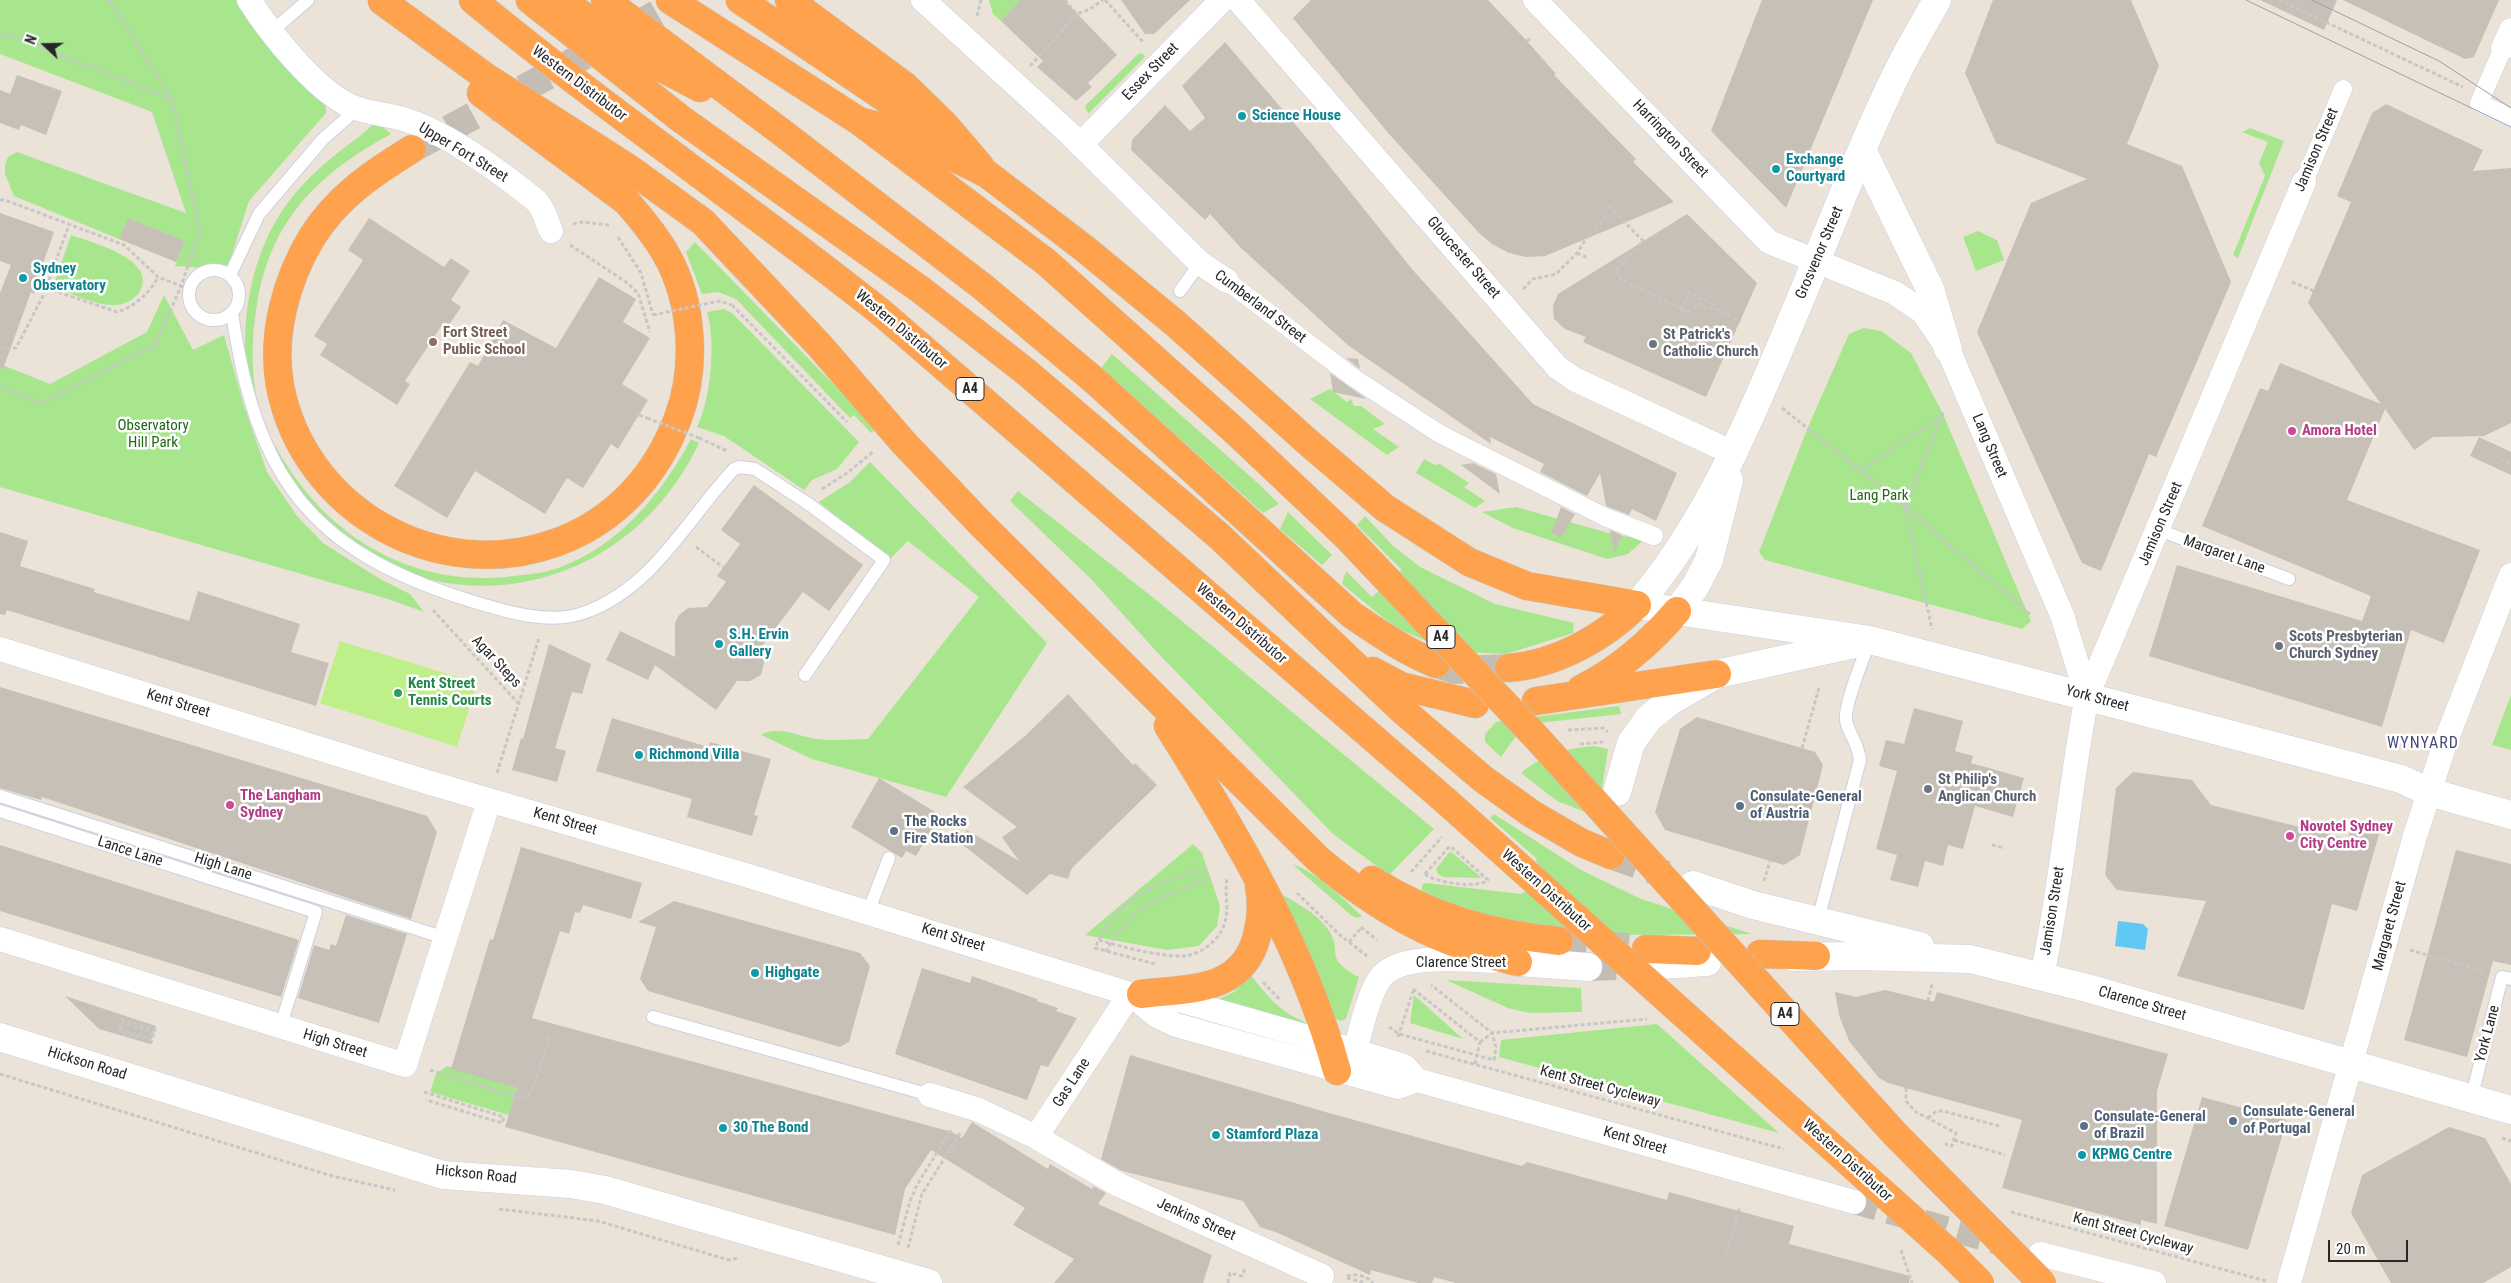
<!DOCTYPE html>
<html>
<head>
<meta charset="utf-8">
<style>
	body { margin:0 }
	#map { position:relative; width:2511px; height:1283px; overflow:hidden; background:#ebe3d7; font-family:"Roboto Condensed",sans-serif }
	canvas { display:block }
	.north { position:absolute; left:20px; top:20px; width:50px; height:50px; -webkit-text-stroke:4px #fff; paint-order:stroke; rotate:291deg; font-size:14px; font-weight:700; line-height:20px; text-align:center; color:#272727 }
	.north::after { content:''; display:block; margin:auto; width:18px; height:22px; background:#272727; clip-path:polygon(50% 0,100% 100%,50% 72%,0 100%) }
	.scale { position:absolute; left:2328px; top:1240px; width:80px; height:22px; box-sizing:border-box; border:2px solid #272727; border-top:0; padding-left:6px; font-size:15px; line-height:18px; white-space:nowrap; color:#272727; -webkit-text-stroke:4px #fff; paint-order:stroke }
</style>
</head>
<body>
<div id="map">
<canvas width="2511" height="1283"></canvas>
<div class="north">N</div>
<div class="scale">20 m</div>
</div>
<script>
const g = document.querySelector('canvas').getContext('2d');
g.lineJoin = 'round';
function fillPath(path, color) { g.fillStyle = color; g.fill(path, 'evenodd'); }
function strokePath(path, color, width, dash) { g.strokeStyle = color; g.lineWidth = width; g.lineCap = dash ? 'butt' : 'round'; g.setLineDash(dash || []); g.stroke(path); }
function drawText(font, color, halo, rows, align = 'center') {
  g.font = font + ' "Roboto Condensed",sans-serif'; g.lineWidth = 5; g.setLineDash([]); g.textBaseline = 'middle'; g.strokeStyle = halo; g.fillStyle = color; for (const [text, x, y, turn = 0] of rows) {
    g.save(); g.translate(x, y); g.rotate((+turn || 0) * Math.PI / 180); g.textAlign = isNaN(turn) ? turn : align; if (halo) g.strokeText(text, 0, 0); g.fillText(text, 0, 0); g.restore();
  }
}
fillPath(new Path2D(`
	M0,0H237L325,101L326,113L249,201L227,270L175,266L184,241L128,218L119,239L14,196L5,174V165L8,157L17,152L186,213L152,112L0,54Z
	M989,0H1020L1001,21L993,14Z
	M1142,53L1145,57L1088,114L1085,106L1138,54Z
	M372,125L383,127L391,134C319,173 271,219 257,304C251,341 250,378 261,415C267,434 278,451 288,467C337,542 414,585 505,577C522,575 541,574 558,568C619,546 661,495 691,439L699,443C624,601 430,635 308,509C266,464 244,408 245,346C245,304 253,264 273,226C291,194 311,174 340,151C351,142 362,136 372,125Z
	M2250,128L2284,141L2238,258L2233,255L2265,176L2259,163L2268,142L2242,132Z
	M1978,231L1997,240L2004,260L1976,271L1963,237Z
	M71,235C90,242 158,259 140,291C135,299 125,305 115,305C94,306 72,293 53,287Z
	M695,242L877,429L871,433L854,415L850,418L736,299L718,292L702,294L686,252Z
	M164,295L193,350L224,335L243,403L267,472L297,516L323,543L380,579L410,594L424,612L388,599L0,487V364L50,384L147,332Z
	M724,309L732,313L859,442L837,469L812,480L804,490L724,436L697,427C711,398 716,342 707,312Z
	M1864,328L1881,331L1911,353L1943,414L2031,621L2022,629L1765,560L1759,552L1808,427L1849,334Z
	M1112,354L1261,486L1279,504L1263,513L1101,368Z
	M1330,389L1347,402L1351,399L1354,406H1361L1385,424L1373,429L1399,447L1387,455L1310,399Z
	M1424,459L1435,465L1440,464L1469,483L1464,487L1485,501L1475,508L1416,473Z
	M870,462L1047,643L946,797L812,759L761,735C777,724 799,737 817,739C834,741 851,739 868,739L979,597L908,541L889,560L819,502L850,482Z
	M1018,491L1160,603L1434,829L1389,875L1333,834L1155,650L1091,579L1010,501Z
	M1516,507L1616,535L1645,539L1628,554L1607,559L1513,528L1482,512Z
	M1288,512L1332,555L1322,565L1280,529Z
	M1365,516L1392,545L1420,567L1495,604L1574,623L1573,633L1506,654L1464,652L1422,639L1396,628L1342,584L1346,571L1372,597L1402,570L1357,525Z
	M2511,695V750L2492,745Z
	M1619,706L1621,714L1538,723L1516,736L1501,757L1485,742V734L1496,722Z
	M1594,746L1608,749L1602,788L1601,818L1557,801L1521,773C1542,755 1567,748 1594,746Z
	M1494,814L1581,870L1641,899L1752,934L1642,935L1549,932L1468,910L1422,892V885L1426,883L1521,894L1533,888L1541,874L1535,857L1490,818Z
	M1193,844L1202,853L1220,906L1217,926L1199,946L1167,950L1085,935Z
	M1450,851L1482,878L1444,877L1438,874L1436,869Z
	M1292,864C1320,874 1341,897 1362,916L1358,918L1352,916Z
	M1283,895C1298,904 1316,913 1327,928C1345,952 1321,957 1359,977L1346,1019L1341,1021L1333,1018L1318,975Z
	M1251,975C1267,996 1280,1012 1305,1022L1304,1028L1217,1000L1234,992Z
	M1446,980L1581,988L1582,1012L1529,1013L1508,1008Z
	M1414,995L1463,1039L1410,1023Z
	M1657,1024L1779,1133L1499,1057L1501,1040Z
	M447,1066L517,1088L509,1115L430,1092L436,1074Z`), '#a8e68e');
fillPath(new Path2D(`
	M340,641L477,683L457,747L320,703Z`), '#bfef89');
fillPath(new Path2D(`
	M2118,921L2143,924L2148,929L2145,950L2115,946Z`), '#61c8f6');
fillPath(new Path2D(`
	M1020,0H1064L1117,55L1088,83L1092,87L1076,101L1037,67L1043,61L1001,21Z
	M1121,0H1190L1154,34H1145Z
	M1311,0H1488L1527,41L1556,74L1554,75L1636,159L1633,162L1674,202L1545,256L1526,257L1509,253L1492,244L1479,233L1389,134L1293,18Z
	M1762,0H1873L1786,208L1711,131Z
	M1993,0H2131L2159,66L2127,144L2182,166L2231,282L2156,457L2149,454L2101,571L2082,563L1977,332L2031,203L2087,179L1996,143L1965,73Z
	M2260,0H2337L2324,30Z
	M2343,0H2499L2474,57L2465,59Z
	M1225,42L1311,143L1412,269L1533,404L1677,473L1656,521L1632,509L1629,515L1606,506L1600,473L1587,496L1540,472L1544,464L1490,437L1491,444L1349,346L1241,248L1210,214L1205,220L1131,150L1132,140L1165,105L1190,131L1205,118L1182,86Z
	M17,75L62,91L46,135L21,125L19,130L0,123V90L10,94Z
	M2386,104L2483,150L2473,171L2511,168V423L2484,436L2433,437L2414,450L2385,409L2347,500L2480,550L2444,643L2411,630L2382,727L2149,656L2177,565L2362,621L2371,596L2202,526L2260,388L2268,391L2280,363L2381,404L2308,303L2351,202L2337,196L2372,113Z
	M0,213L54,232L40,272L42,273L38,284L34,294L31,292L3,369L0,368V293L11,265L0,261Z
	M1687,214L1757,283L1706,397L1583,342L1586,337L1565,329L1554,319L1553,306L1558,294Z
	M128,218L185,241L176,262L119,239Z
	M369,218L444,267L451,258L470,271L451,300L461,307L449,325L444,322L405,381L410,384L397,405L320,355L327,344L314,336L363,260L348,250Z
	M599,277L636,299L623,322L650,338L622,384L648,400L618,449L611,444L583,488L567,478L545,514L475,471L447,518L394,486L470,362L478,366L503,320L556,348Z
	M1346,358L1358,359L1360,369Z
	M1330,373L1365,398L1366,399L1333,392Z
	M2479,437L2511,452V475L2470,456Z
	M1473,463L1496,474L1500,494L1461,465Z
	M754,485L863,565L829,611L803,592L759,650L764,662L761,675L750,681H737L716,710L655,665L648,680L606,660L620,631L675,657V623L679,615L688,608L707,607L726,582L717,576L740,544L721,530Z
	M1561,507L1575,514L1561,538L1551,533Z
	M1610,530L1622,535L1614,554Z
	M0,532L28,541L20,566L95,589L94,592L189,621L198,591L300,624L291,652L329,663L316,706L7,610L5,615L0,614Z
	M549,644L591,664L582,694L572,692L555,748L566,751L557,782L512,770L521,738L523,739Z
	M0,687L427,816L437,832L411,919L42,797L41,800L0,788Z
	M1068,694L1133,765L1135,763L1157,785L1072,868L1068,879L1050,874L1027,895L959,842L967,830L1019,861L1002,837L1017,827L963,787L1025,736Z
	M1914,708L1963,721L1955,751L1973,756L1971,763L2024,778L2013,817L1975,806L1963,849L1948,845L1943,866L1925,861L1918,887L1890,880L1897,855L1876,849L1897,771L1879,766L1886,740L1904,744Z
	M1697,717L1815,752L1823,765L1800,855L1784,865L1665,830L1655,812L1680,729Z
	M612,718L708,747L710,742L771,759L754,815L758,816L752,836L687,817L692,799L596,771Z
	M2133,772L2192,780L2211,805L2348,839L2353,820L2381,827L2357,911L2332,904L2304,1010L2177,976L2206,901L2117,890L2105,875L2116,788Z
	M879,778L940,815L916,856L906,851L902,858L851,827Z
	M0,845L299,940L281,997L0,911Z
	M521,847L642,883L631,919L583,905L580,913L575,912L569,934L560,931L532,1018L952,1132L962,1138L972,1122L1048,1169L1050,1164L1092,1189L1093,1186L1106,1193L1098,1204L1212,1255L1203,1283H1054L1074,1259L1013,1225L1025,1208L931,1150L905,1189L895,1235L505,1127L517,1088L451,1069L490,939L493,940Z
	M2456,850L2511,864V965L2493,961L2467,1057L2404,1040Z
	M674,901L860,953L870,966L849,1042L840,1047L648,991L640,979L656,927L638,922Z
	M346,915L407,934L379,1023L298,998L314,945L329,950L331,944L336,946Z
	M922,968L970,983L972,976L1037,999V1001L1058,1008L1056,1011L1077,1018L1048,1067L1041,1065L1027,1100L895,1054Z
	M1885,990L1934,1002L1937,992L2168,1054L2157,1091V1224L2141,1220V1225L2002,1188L2022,1120L1888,1083L1879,1078L1849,1041L1839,1015L1835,992L1856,997Z
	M65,996L156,1026L150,1044L99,1029Z
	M1130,1055L1329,1113L1522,1166L1527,1162L1667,1200L1669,1192L1794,1226L1789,1244L1910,1276L1909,1283H1456L1434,1277L1432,1283H1418L1371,1270L1370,1275L1278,1233L1260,1227L1243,1201L1122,1171L1101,1159Z
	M2202,1097L2287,1120L2248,1250L2164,1226Z
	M2449,1127L2485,1138L2511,1184V1267L2483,1283H2391L2351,1213L2362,1175Z`), '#c6c0b7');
strokePath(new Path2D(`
	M1854,1202L2009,1246`), '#c4bdb4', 24, [24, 12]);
strokePath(new Path2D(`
	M1588,967L1647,965`), '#c4bdb4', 28, [28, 14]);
strokePath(new Path2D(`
	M412,149L571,63L681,0
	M1436,664L1455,670L1509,668
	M1611,855L1666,875
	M1559,941L1646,949`), '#c4bdb4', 28, [28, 14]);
const service = new Path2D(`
	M271,32L308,0
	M189 295a25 25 0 1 1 50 0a25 25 0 1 1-50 0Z
	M230,275L259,214L323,139L357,109
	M1180,291L1200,263
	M232,313C256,476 308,550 468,600C504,611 550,626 586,612C654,587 687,519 734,469L740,467L755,469L810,505L884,560L805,675
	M2159,530L2289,579
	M0,796L445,938
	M0,811L316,912L280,1028
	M868,912L889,858
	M1818,920L1860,760C1858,742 1848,733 1846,720C1844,704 1864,657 1870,640
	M653,1017L930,1095
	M2471,1099L2502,977L2511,979`);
const pedestrian = new Path2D(`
	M2503,48L2479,103L2511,118
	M2304,182L2343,89
	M1227,281L1354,378L1440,434L1605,517L1654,536`);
const minor = new Path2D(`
	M249,0C270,33 313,87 348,105C365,113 385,114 403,119C441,130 492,166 524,191C528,195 535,199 538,203C544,210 547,222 551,231
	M923,0L1071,135L1200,263L1227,281
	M1238,0L1557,367L1574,379L1735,454
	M1535,0L1769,242L1895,293L1923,312L1948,349L2021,520L2062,615L2087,696
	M2503,48L2511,30
	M1080,145L1222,0
	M0,649L427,782L749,876L1130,994L1179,1000L1329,1043L1404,1066L1417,1080L1854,1202
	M0,939L405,1065L489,801
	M2042,976C2062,884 2069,789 2087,696L2304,182
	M1130,994L1036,1137L1119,1185L1322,1276
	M1130,994L1157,1016L1176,1025L1398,1087L1417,1080
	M1351,1066C1357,1045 1368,991 1382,976C1403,953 1464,960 1493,961
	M930,1095L979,1110L1036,1137
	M2040,1254L2154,1283
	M2289,1283L2415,836L2445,743L2511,575`);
const tertiary = new Path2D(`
	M1862,150L1930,289L1948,349
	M1637,605L1870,640L2401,779L2429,792L2511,815
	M1617,792L1631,743L1649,718L1669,702L1717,674L1854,644
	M1693,885L1753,905L1920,946
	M1793,957L1858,956L1970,959L2087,988L2511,1110
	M1518,962L1588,967
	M1661,965L1707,962
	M0,1037L443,1175L571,1184L605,1190L928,1283`);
const secondary = new Path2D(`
	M1637,605C1707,523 1749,422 1790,324C1826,240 1857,154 1897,73C1909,48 1924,24 1937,0
	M1677,611L1695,587L1709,560L1729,480`);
const motorway = new Path2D(`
	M473,0C606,110 749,207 883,314L1447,802
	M530,0L681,119L921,290L1025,371L1219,536L1402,710L1483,779L1532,814L1582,843L1611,855
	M560,0L662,68L700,88
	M605,0L780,131L983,287L1095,381L1352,615C1380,634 1406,652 1436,664
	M670,0L859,121L1046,262L1236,432L1346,536
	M740,0L892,103L930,119
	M789,0L905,86L945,125L980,166
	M382,1L486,77L630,169L703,222L820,346L903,442L981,524L1318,859C1380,911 1439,944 1518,962
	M859,121L902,132L987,174L1085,249L1176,324L1310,444L1385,508L1469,562L1527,586L1637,605
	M412,149C373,173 337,197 312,237C286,280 271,335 280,386C304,510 436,585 555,543C614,522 656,477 678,418C697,368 693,303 667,256C656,236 641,218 626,201L481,93
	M1509,668C1557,664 1603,638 1637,605
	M1373,671L1401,686L1475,704
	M1581,689C1618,670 1650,643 1677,611
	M1536,701L1717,674
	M1168,726C1236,834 1303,947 1337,1071
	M1372,880C1430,917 1491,934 1559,941
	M1646,949L1697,951
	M1760,954L1816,956
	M1141,994C1189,988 1242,993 1257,936C1261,920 1262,902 1259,886`);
strokePath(service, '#cccfe2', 14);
strokePath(pedestrian, '#cccfe2', 19);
strokePath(minor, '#cccfe2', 25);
strokePath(tertiary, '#cccfe2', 29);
strokePath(secondary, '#cccfe2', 29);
strokePath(motorway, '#c7c7c7', 29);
strokePath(new Path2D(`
	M109,0L172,99
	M1065,0L1077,14
	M1105,0L1144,43
	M2279,0L2463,87
	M977,16L981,0
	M0,38L7,34L172,99L200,232L181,286L190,287
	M1527,41L1532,37
	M1030,66L1077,14L1090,9L1103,0
	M0,200H5L124,245L158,277L181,286L156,344L42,404L0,387
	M1609,206L1643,241L1616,270L1612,268
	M573,224L581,222L609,225
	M618,237L641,273L653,315
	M570,245L626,282L638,293L650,332
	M1577,253L1588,258
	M1616,270L1622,280L1687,312L1700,304L1709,309L1714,308L1741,321
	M2292,282L2314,291
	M38,284L47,286
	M46,288L117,312C134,307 150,293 158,277
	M1523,289L1533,279L1556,274L1577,253L1590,233L1606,216
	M1687,292L1712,303L1714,308
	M732,305L847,422
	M1681,309L1690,292
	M0,348H16L43,296L69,225
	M1782,408L1905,506L2032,616
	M639,415L647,418
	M699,438L727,451
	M2494,456L2511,464
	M1860,470L1943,414L1905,506L1932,629
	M822,489L847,473L874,451
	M696,547L723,567
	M433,610L519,704
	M1568,730L1603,728L1608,732
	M1580,744L1603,742
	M1802,748L1819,688
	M497,773L539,638
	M1992,845L2005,848
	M1411,872L1442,837
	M1425,874C1436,883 1478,889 1488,880L1450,846
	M1425,874L1451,845
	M1764,881L1770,861
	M1297,893L1341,936L1367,956
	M1361,927L1377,940
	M1099,940C1117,946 1173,960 1190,955C1204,952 1220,938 1224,925C1230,909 1224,895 1227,879
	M1349,942L1362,927
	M2410,950L2483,971
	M1106,952C1131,903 1163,898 1210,878
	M1155,964L1095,948C1102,932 1115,911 1130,901C1152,886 1182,875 1208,868
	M1263,982L1281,1001
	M1413,989L1480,1042L1475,1064
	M1928,1001L1932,984
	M1389,1027L1399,1034L1494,1060L1496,1047L1492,1033L1431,985
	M1398,1037L1414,988
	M148,1038L121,1029L123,1023L152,1032L149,1040L118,1031L122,1020L155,1030L150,1045
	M1480,1042L1492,1033L1647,1019
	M1426,1051L1784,1149
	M430,1070L524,1099L532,1091L550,1035
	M0,1074L332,1176L395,1190
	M1906,1088V1101L1916,1112L1956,1133L1952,1146L1945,1144
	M424,1092L504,1117L502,1123L426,1100
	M1928,1118L1937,1111H1943L1999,1126
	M2502,1138L2511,1141
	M1954,1140L2005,1155
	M499,1209L598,1221L729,1260L739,1258
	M2011,1212L2266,1281
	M898,1245L910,1201L917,1185L952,1128
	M908,1248L922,1194L961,1132
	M1901,1250L1912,1283
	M1725,1256L1740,1207
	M1347,1276C1356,1273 1367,1276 1373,1283
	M1347,1278L1365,1283
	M1228,1283L1230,1273L1242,1276L1245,1268`), '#c7c7c7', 3, [4, 2.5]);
strokePath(service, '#fff', 12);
strokePath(pedestrian, '#fff', 18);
strokePath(minor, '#fff', 24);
strokePath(tertiary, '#fff', 28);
strokePath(secondary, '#fff', 28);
strokePath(motorway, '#ffa24e', 28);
strokePath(new Path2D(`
	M2246,0L2511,127
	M2312,0L2439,61L2511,108`), '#9a9cb3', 1);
const motorwayBridge = new Path2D(`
	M1346,536L1536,737L1895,1134L2042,1283
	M1447,802L1949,1252L1980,1283`);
strokePath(motorwayBridge, '#c7c7c7', 29, []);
strokePath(new Path2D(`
	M653,315L719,301L732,305
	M647,418L699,438`), '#c7c7c7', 3, [4, 2.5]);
strokePath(motorwayBridge, '#ffa24e', 28);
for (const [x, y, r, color] of [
	[1242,116,5,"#0f9aa8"],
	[1776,169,5,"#0f9aa8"],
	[23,278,5,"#0f9aa8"],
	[433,342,5,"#8d6e63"],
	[1653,344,5,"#6b7280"],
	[2292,431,5,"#d1479c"],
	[719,644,5,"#0f9aa8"],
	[2279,646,5,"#6b7280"],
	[398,693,5,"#2e9e5b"],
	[639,755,5,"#0f9aa8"],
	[1928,789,5,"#6b7280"],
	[230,805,5,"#d1479c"],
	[1740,806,5,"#5c6f8a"],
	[894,831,5,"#5c6f8a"],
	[2290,836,5,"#d1479c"],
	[755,973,5,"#0f9aa8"],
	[2233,1121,5,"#5c6f8a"],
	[2084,1126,5,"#5c6f8a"],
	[723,1128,5,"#0f9aa8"],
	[1216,1135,5,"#0f9aa8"],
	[2082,1155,5,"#0f9aa8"]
]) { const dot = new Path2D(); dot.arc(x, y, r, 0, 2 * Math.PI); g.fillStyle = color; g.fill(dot); strokePath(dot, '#fff', 2); }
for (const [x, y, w] of [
	[970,389,28],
	[1441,637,28],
	[1785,1014,28]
]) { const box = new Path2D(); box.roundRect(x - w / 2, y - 11.5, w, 23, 4); g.fillStyle = '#fff'; g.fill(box); strokePath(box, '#272727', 1); }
drawText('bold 14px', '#272727', null, [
	["A4",970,389],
	["A4",1441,637],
	["A4",1785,1014]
]);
drawText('15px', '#272727', '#fff', [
	["Essex Street",1151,72,-46],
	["Western Distributor",579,84,37],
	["Harrington Street",1670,139,46],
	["Jamison Street",2317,150,-67],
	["Upper Fort Street",463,153,31],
	["Grosvenor Street",1820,253,-67],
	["Gloucester Street",1463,258,49],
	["Cumberland Street",1260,307,37],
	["Western Distributor",901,330,40],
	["Lang Street",1989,446,67],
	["Jamison Street",2161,524,-67],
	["Margaret Lane",2224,555,20],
	["Western Distributor",1241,624,41],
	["Agar Steps",496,662,47],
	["York Street",2097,699,15],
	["Kent Street",178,704,17],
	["Kent Street",565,822,16],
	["Lance Lane",130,852,18],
	["High Lane",223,867,18],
	["Western Distributor",1546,891,42],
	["Jamison Street",2053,911,-81],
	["Margaret Street",2390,926,-75],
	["Kent Street",953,938,17],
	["Clarence Street",1461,963],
	["Clarence Street",2142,1004,16],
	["York Lane",2488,1034,-75],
	["High Street",335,1044,17],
	["Hickson Road",87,1064,17],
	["Gas Lane",1072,1083,-57],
	["Kent Street Cycleway",1600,1087,15],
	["Kent Street",1635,1141,16],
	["Western Distributor",1847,1161,42],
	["Hickson Road",476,1175,6],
	["Jenkins Street",1196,1220,24],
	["Kent Street Cycleway",2133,1234,15]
]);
drawText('bold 15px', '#0d838f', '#fff', [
	["Science House",1252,116],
	["Exchange",1786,160],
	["Courtyard",1786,177],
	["Sydney",33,269],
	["Observatory",33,286],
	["S.H. Ervin",729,635],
	["Gallery",729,652],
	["Richmond Villa",649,755],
	["Highgate",765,973],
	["30 The Bond",733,1128],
	["Stamford Plaza",1226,1135],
	["KPMG Centre",2092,1155]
], 'left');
drawText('bold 15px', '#785e54', '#fff', [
	["Fort Street",443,333],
	["Public School",443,350]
], 'left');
drawText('bold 15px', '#5b616d', '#fff', [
	["St Patrick's",1663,335],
	["Catholic Church",1663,352],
	["Scots Presbyterian",2289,637],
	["Church Sydney",2289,654],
	["St Philip's",1938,780],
	["Anglican Church",1938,797]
], 'left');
drawText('15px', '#216714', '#fff', [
	["Observatory",153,426],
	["Hill Park",153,443],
	["Lang Park",1879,496]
]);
drawText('bold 15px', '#b23c85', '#fff', [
	["Amora Hotel",2302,431],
	["The Langham",240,796],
	["Sydney",240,813],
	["Novotel Sydney",2300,827],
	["City Centre",2300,844]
], 'left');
drawText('bold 15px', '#27864d', '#fff', [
	["Kent Street",408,684],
	["Tennis Courts",408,701]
], 'left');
drawText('bold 15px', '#4e5e75', '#fff', [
	["Consulate-General",1750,797],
	["of Austria",1750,814],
	["The Rocks",904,822],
	["Fire Station",904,839],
	["Consulate-General",2243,1112],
	["of Portugal",2243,1129],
	["Consulate-General",2094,1117],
	["of Brazil",2094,1134]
], 'left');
g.letterSpacing = '1px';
drawText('16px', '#454c7a', '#fff', [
	["WYNYARD",2423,744]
]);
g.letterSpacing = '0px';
</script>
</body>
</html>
